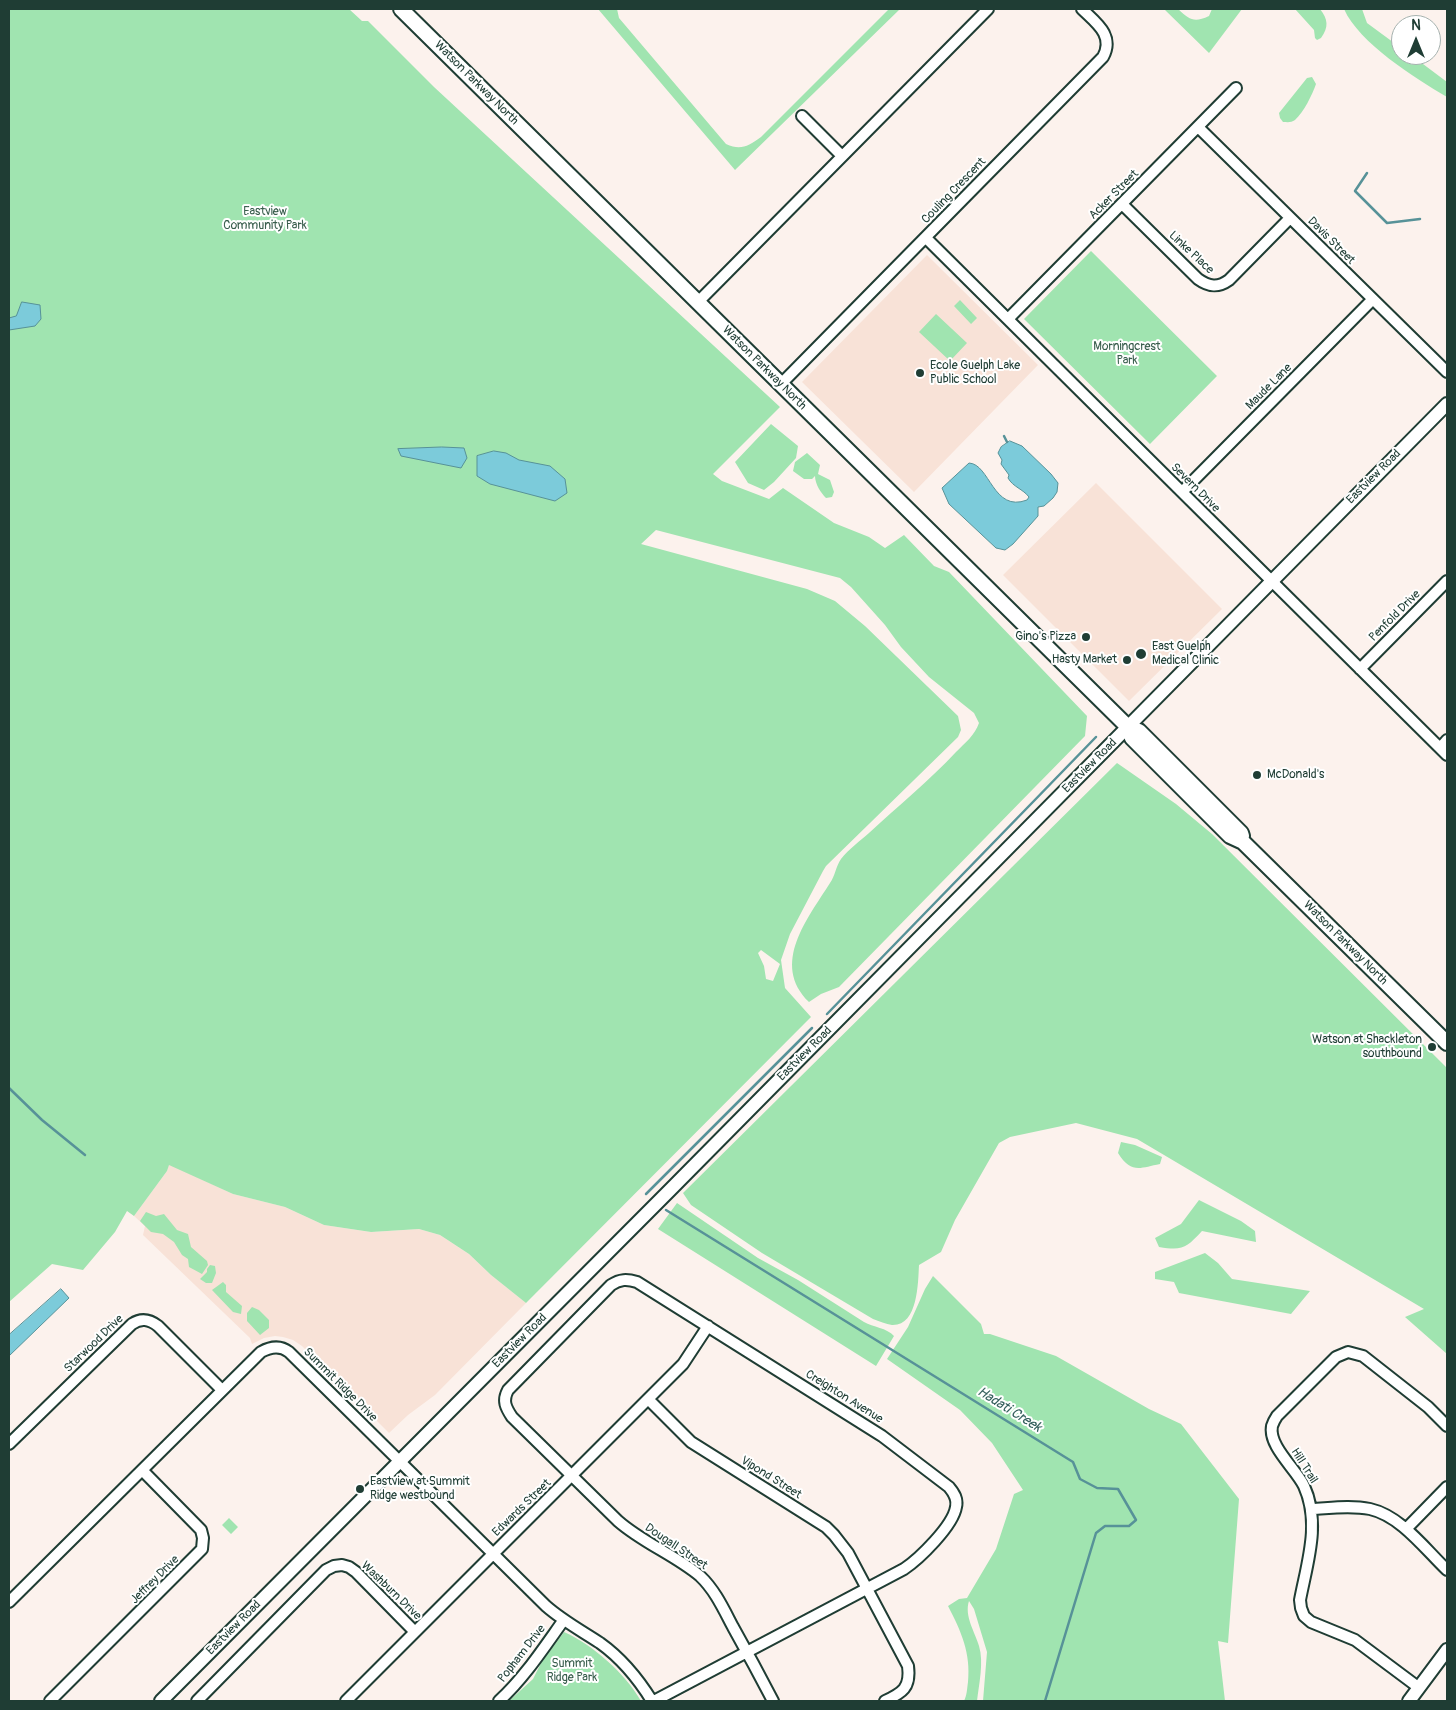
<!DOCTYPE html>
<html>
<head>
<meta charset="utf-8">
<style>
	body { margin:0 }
	#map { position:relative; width:1456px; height:1710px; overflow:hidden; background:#fcf2ed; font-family:Pangolin,sans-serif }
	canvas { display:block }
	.frame { position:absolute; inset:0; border:10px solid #1f3d34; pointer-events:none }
	.north { position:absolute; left:1391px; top:15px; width:50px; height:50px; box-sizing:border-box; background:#fff; border:1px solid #a5b1ae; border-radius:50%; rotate:0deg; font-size:14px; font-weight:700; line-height:20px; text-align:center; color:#1f3d34 }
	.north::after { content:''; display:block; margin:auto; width:18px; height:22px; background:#1f3d34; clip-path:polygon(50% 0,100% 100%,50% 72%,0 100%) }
</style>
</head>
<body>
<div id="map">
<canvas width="1456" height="1710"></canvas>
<div class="frame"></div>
<div class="north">N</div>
</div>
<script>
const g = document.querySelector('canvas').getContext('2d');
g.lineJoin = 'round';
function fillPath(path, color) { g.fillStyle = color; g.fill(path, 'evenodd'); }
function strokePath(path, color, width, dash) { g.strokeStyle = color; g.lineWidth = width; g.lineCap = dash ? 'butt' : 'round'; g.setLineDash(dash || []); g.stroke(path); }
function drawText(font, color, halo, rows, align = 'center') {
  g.font = font + ' Pangolin,sans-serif'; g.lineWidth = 4; g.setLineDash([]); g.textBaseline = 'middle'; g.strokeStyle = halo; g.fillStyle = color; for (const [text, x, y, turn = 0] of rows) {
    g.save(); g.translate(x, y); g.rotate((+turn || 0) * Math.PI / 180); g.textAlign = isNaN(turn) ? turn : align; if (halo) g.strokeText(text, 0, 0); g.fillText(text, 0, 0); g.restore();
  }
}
fillPath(new Path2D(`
	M927,255L1038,365L914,492L802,382Z
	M1096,483L1222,609L1129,701L1003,575Z
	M169,1164L233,1194L285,1207L324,1225L371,1232L419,1229L440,1235L469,1254L491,1275L526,1303L435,1395L408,1415L389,1433L302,1346L293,1340L283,1337L275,1336L264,1338L252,1344L250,1338L143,1235L145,1226L134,1216L167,1171Z`), '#f8e2d7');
fillPath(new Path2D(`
	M9,9H349L362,21H368L434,87L780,407L713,474L722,481L769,499L783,488L834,523L869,537L885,548L904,535L934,566L949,572L1087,716L1085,736L839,987L821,994L809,1002C770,964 808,918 830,883C835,876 836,866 841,859C849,849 860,841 869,833C898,806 929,781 956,752C965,743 975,735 979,723L974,713L929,677L901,647L885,625L851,587L840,578L656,530L641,544L807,589L835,601L865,626L958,716L961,730L958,737L826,866L823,871L790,934L781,960L785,988L811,1017L526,1303L491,1275L469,1254L440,1235L419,1229L371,1232L324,1225L285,1207L233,1194L169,1165L167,1171L134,1216L127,1211L115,1232L83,1270L52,1264L9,1302ZM761,950L780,964L773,981L766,979L764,966L758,953Z
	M598,9H617L619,18L726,144C741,151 748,146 761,137L889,9H900L735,170Z
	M1164,9H1178C1190,20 1194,23 1209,16L1212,9H1242L1209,53Z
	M1295,9H1320C1328,19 1329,27 1321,38L1317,40L1315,38L1314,30Z
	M1344,9H1362L1367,23L1401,48V55H1411L1447,82V97C1415,78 1359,43 1344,9Z
	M1312,77L1316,84C1312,95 1304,112 1295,120C1291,123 1287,122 1283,122L1280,118L1279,113L1307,78Z
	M1091,251L1217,376L1150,444L1024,319Z
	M960,300L977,318L971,324L954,306Z
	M936,314L967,343L950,361L919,332Z
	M771,424L798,446L796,458L774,482L764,490L748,483L735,462Z
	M807,453L820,465L818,474L830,480L834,492L832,497L826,498C821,493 815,484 815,476L812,479H804L793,471L795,462Z
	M1117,763L1176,804L1212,834L1447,1068V1354L1405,1317L1424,1309L1137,1139L1076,1123L1010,1137L999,1143L955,1220L941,1252L919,1265C918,1283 918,1326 892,1325C886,1324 879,1321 873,1319L762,1253L691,1205L683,1193Z
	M1121,1142L1135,1145L1162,1157L1160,1164C1140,1168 1131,1174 1118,1153Z
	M1199,1200L1241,1221L1255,1231L1256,1242L1202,1231C1186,1248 1183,1251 1159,1247L1155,1238L1181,1224Z
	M677,1203L758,1258L798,1280L864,1322C873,1327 887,1328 894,1336L876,1366L658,1229Z
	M146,1212L156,1216L164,1214L177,1230L188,1234L191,1247L207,1261L208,1265L202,1274L189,1267L188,1259L182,1255L174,1242L163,1234L151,1232L140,1221Z
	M1205,1253L1218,1263L1232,1279L1310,1291L1291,1314L1179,1293L1174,1282L1155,1279V1272Z
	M210,1265L215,1266L216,1273L212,1283H206L200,1279L207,1272V1269Z
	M933,1276L981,1324L984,1334H990L1056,1356L1149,1409L1181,1424L1239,1499L1228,1643L1218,1641L1225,1701H983L987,1652L974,1609L969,1601C964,1616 975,1632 979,1646C984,1662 979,1684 977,1701H964C967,1695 967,1689 968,1682C971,1653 961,1631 948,1606L959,1599L967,1598L996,1549L1014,1494L1023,1490L992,1443L960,1410L887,1359L908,1327L925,1289Z
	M223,1282L226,1285V1292L242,1306L241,1314L233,1312L212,1290Z
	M252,1307L259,1310L269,1320V1328L260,1335L247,1321V1313Z
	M229,1518L238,1527L231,1534L222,1525Z
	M564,1632C593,1645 625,1673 641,1701H509L533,1679L541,1663Z`), '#a0e4b0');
const water = new Path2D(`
	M22,302L40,305L41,319L35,326L9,330V318L16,316Z
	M1010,441L1022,446L1051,474L1058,483L1057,492L1053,498L1044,506L1038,507V516L1013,544L1005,550L996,548L949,504L942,488L969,463C990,464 993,513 1027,500L1029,497C1023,489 1013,487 1008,478L1009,475L1001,464L1002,460L998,453L1001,447Z
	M442,447L464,448L467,458L461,468L401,456L398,449Z
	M494,451L506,453L519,460L550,466L565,479L567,493L555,501L490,484L477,476V456Z
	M61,1289L69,1298L9,1356V1335Z`);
fillPath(water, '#7ccbda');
strokePath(water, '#579298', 1);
strokePath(new Path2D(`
	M1367,173L1355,191L1387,223L1420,219
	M1004,436L1007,442
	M827,1014L1096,737
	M9,1088L42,1120L85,1155
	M646,1194L812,1028
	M666,1210L1073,1462L1080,1479L1097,1488L1118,1489L1136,1520L1129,1526H1105L1096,1533L1045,1701`), '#579298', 2.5);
const minor = new Path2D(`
	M802,116L842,156
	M1198,127L1447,372
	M1122,204L1198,279C1209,287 1218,288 1229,280L1290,218
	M926,238L1447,755
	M698,302L988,9
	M1008,319L1236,88
	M781,384L1103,57C1115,35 1095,22 1082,9
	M1182,492L1372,300
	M1360,669L1447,581
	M1440,748L1447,740
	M648,1399L691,1442L826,1527L834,1535L848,1553L908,1666C911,1688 902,1693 885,1701
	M9,1444L132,1324C141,1318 149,1319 158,1326L222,1390
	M1312,1509C1331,1508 1351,1505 1370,1509C1401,1516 1425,1549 1447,1570
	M1406,1529L1447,1487
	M9,1602L261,1352C270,1347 280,1345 289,1352L546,1606C563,1621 582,1631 600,1643C621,1658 639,1680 652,1701
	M1418,1687L1355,1640L1311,1622L1304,1616L1301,1608L1300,1600C1307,1563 1321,1523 1304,1486C1296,1469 1268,1446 1272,1426C1273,1423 1275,1419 1277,1416L1336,1357L1348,1352L1363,1356L1428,1407L1447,1426
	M50,1701L202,1549L203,1538L201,1530L142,1470
	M197,1701L326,1570L334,1566L342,1565L349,1567L356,1572L415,1632
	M346,1701L683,1364L708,1326
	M499,1701C524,1678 543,1649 563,1621
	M654,1701L904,1569C919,1559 953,1526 956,1507C958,1499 954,1493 949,1487L882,1436L637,1282C627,1279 620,1279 611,1285L508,1390C502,1401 506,1408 512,1417L618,1521C643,1543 675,1555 700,1576C715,1590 724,1610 733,1627C747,1652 760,1676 773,1701`);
const tertiary = new Path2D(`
	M161,1701L670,1190L1447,404
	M1409,1701L1447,1650`);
const secondary = new Path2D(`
	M401,9L1128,727L1132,738L1230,836L1243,842L1447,1043
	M1128,727L1139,731L1241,833L1242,836`);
strokePath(minor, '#1f3d34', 14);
strokePath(tertiary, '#1f3d34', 16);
strokePath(secondary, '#1f3d34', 18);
strokePath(minor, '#fff', 10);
strokePath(tertiary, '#fff', 12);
strokePath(secondary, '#fff', 14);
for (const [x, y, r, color] of [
	[920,373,5,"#1f3d34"],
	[1086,637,5,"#1f3d34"],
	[1141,654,6,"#1f3d34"],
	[1127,660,5,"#1f3d34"],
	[1257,775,5,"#1f3d34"],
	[1432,1047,5,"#1f3d34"],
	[360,1489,5,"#1f3d34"]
]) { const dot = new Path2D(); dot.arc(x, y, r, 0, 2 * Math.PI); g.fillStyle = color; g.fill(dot); strokePath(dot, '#fff', 2); }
drawText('12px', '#1f3d34', '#fff', [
	["Watson Parkway North",476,83,45],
	["Couling Crescent",954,191,-46],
	["Acker Street",1114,195,-45],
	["Davis Street",1331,241,45],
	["Linke Place",1191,253,43],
	["Watson Parkway North",764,368,45],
	["Maude Lane",1269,387,-45],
	["Eastview Road",1374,477,-45],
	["Severn Drive",1195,488,45],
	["Penfold Drive",1395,616,-45],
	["Eastview Road",1090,766,-45],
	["Watson Parkway North",1345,943,45],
	["Eastview Road",805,1054,-45],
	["Eastview Road",520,1341,-45],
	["Starwood Drive",94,1344,-44],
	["Summit Ridge Drive",340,1385,45],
	["Creighton Avenue",844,1397,32],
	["Hill Trail",1304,1466,58],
	["Vipond Street",771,1478,32],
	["Edwards Street",522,1508,-44],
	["Dougall Street",676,1547,34],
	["Jeffrey Drive",155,1580,-45],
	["Washburn Drive",391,1591,44],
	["Eastview Road",234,1628,-45],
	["Popham Drive",522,1654,-52]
]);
drawText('12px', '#395e4d', '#fff', [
	["Eastview",265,212],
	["Community Park",265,226],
	["Morningcrest",1127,347],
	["Park",1127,361],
	["Summit",572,1664],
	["Ridge Park",572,1678]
]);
drawText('12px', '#1f3d34', '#fff', [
	["Ecole Guelph Lake",930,366],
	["Public School",930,380],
	["Gino's Pizza",1076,637,"right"],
	["East Guelph",1152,647],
	["Medical Clinic",1152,661],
	["Hasty Market",1117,660,"right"],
	["McDonald's",1267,775],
	["Watson at Shackleton",1422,1040,"right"],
	["southbound",1422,1054,"right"],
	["Eastview at Summit",370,1482],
	["Ridge westbound",370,1496]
], 'left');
drawText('italic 14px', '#36605e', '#fff', [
	["Hadati Creek",1009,1410,32]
]);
</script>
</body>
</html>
